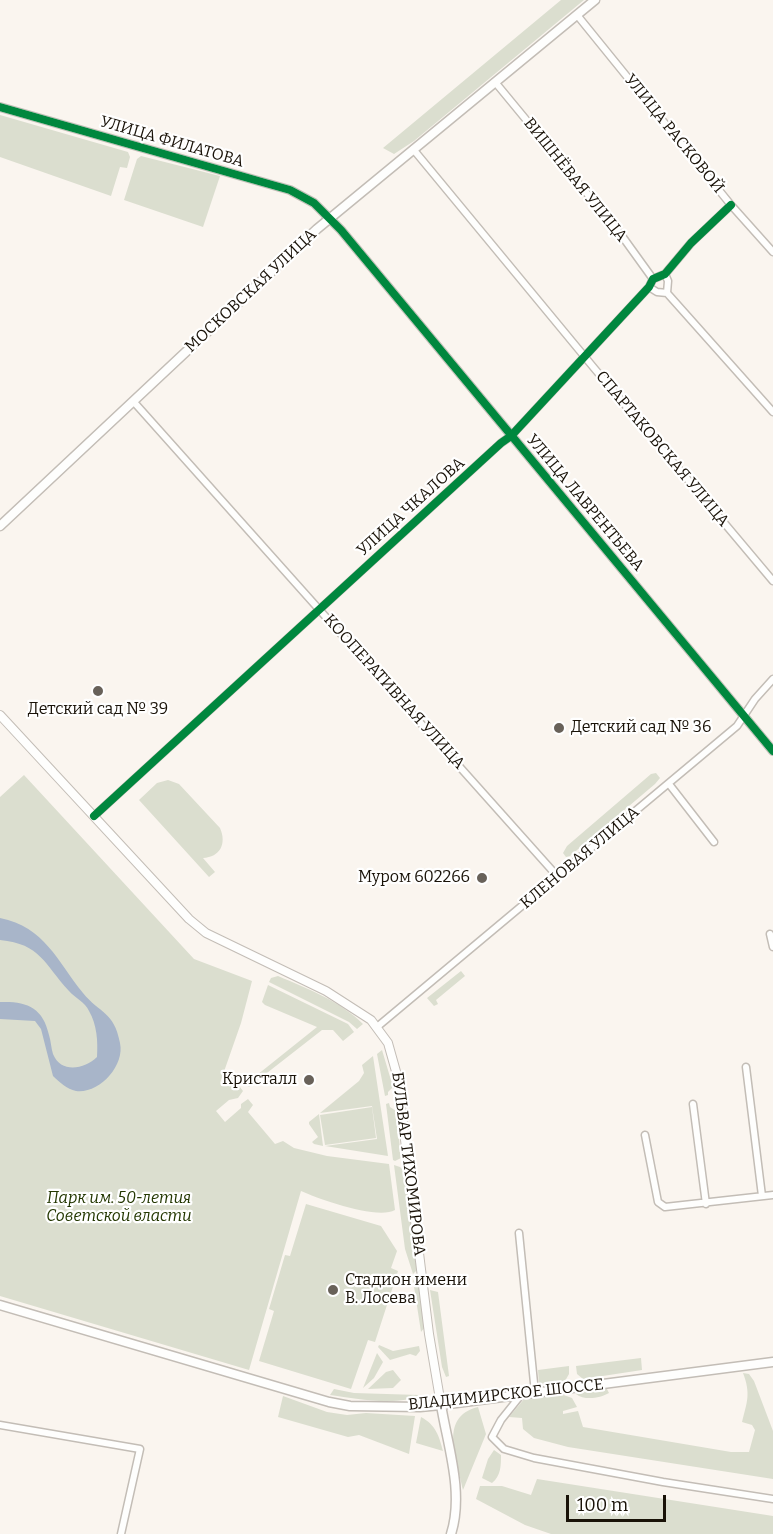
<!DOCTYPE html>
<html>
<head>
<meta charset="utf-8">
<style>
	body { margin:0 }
	#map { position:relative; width:773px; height:1534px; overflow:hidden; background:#faf5ef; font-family:Bitter,serif }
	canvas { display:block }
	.scale { position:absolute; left:566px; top:1495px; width:100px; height:27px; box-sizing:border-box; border:3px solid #191208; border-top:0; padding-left:8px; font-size:18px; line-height:21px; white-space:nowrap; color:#191208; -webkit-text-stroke:4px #fff; paint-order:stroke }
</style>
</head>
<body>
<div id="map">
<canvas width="773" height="1534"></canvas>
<div class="scale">100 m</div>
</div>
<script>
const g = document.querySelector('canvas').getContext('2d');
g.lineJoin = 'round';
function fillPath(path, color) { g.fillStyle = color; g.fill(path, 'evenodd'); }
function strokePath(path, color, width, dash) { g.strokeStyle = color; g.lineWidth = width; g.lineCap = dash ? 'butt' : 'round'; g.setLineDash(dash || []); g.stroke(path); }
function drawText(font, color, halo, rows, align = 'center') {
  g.font = font + ' Bitter,serif'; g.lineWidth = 4.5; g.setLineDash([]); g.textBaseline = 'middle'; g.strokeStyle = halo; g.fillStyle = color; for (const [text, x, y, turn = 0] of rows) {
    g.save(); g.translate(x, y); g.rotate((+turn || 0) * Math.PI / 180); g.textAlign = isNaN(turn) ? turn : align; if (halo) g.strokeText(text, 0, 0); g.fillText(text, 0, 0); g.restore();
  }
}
fillPath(new Path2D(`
	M561,0H584L414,141L394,154L383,148Z
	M0,115L128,152L130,157L127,168L120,167L111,196L0,157Z
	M141,156L220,176L203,227L124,200L137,159Z
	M656,773L660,778L655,784L570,856L566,857L563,853L567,846L651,774Z
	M24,775L194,959L252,981L241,1023L220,1083L232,1072L233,1078L243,1091L238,1098L229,1100L216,1111L225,1122L241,1108V1104L248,1099L253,1105L248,1112L275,1144L283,1141L294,1148L327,1156L389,1164L395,1210C377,1220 319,1199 301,1191L249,1370L0,1296V797Z
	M168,780L179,784L220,828C227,844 220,857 203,858L215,872L209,877L139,800L157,783Z
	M461,971L465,976L436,1000L438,1004L434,1006L427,998Z
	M278,976C308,989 340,1001 363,1024L357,1029L349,1022L269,982L271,978Z
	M268,985L348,1024L354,1032L343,1041L333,1030H322L249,1087L245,1083L247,1079H252L317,1027L265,1005L262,1002Z
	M382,1050L393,1087L388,1092V1095L385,1096L377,1054Z
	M373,1056L388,1156L325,1146L377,1139L372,1106L320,1113L359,1081L364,1073L362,1065Z
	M389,1103L390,1107L396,1111L401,1158L395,1161L393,1160L386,1104Z
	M372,1107L376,1138L325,1145L320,1115Z
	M319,1114L323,1146L314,1144L312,1142L318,1137L309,1124V1122Z
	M394,1165L400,1167L404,1171L417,1270L413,1274L405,1249Z
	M306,1204L381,1226L397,1251L391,1268L398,1271L375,1342L368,1340L351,1389L259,1361L274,1311L269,1309L285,1255L290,1256Z
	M413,1280L419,1284L425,1327L421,1332Z
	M430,1290L438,1292L449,1376L446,1377L442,1367Z
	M379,1345L393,1351L419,1346L420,1351L416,1356L410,1354L390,1360L378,1347Z
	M377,1353L383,1362L374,1378L363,1388Z
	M641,1358L642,1370L583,1379L577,1374L576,1366Z
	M569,1366V1374L565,1381L539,1384L538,1370Z
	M393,1370L401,1380L393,1388L368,1389L386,1372Z
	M743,1373L749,1374L754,1381L773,1431V1479L568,1447L534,1438L523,1429L522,1418L509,1417L525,1398L558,1393L572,1398L577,1407L563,1411V1414L578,1411L583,1427L731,1452H749L755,1430L752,1425L742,1422C747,1402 751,1394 743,1373Z
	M606,1387L609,1393C600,1398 585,1401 576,1394L577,1392Z
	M334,1389L354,1393L419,1395C400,1407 352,1398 330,1395Z
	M283,1396L327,1412L347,1415L366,1413L415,1416L409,1454L359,1435L348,1437L278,1417Z
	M478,1407L486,1434L463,1490C458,1462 437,1417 478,1407Z
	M421,1417C436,1425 439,1436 443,1451L416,1443Z
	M494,1450L501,1455C501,1465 501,1476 492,1483L482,1478L488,1459Z
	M537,1479L773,1516V1534H551L525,1525L476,1499L480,1486H502L531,1495Z`), '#dbdecf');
fillPath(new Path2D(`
	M0,918C45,927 57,961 83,993C100,1014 114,1011 120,1043C125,1066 99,1094 76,1091C67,1089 59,1082 53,1076L41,1029L35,1021L0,1019V1002C26,1001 43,1007 49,1035C51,1041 51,1048 53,1054C61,1074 85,1069 97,1057C98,1041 97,1025 89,1011C85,1002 75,998 69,991C44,964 41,944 0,940Z`), '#a8b5c9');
const minor = new Path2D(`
	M577,15L731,205L773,252
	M495,82L622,236L653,279
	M413,149L594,368L773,581
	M665,274L668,281L667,293L773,412
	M649,287L657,292L667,293
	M133,401L558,877
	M669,784L714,842
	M94,816L501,443L511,436L649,287L653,279L665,274L691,243L731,205
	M770,934L773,947
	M377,1027L737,726L755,699L773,679
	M746,1067L762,1196
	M693,1104L706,1204
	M645,1135L658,1202L665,1207L773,1195
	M519,1233L535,1393
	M521,1395L501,1420L492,1437L504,1449L534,1458L663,1482L773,1499
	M0,1425L140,1449L121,1534`);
const tertiary = new Path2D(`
	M0,107L290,190L314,203L341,230L773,751
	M0,715L189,919L206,933L326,991L371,1020L388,1043L397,1075L429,1334L441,1405`);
const secondary = new Path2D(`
	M0,526L317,229L595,0
	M0,1305L329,1402L350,1406L420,1407L441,1405L773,1362
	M441,1405C448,1447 464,1493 451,1534`);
strokePath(minor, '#c3bdb6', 9);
strokePath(tertiary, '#c3bdb6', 10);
strokePath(secondary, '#c3bdb6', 11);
strokePath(minor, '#fefefd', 6);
strokePath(tertiary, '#fefefd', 8);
strokePath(secondary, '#fefefd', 8);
strokePath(new Path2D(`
	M0,107L290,190L314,203L341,230L773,751
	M94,816L501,443L511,436L649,287L653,279L665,274L691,243L731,205`), '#00873e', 8);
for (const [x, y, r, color] of [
	[98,691,6,"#686159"],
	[559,728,6,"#686159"],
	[482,878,6,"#686159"],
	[309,1080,6,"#686159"],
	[333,1290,6,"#686159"]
]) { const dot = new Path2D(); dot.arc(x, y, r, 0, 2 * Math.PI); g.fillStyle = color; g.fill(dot); strokePath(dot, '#fff', 2); }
drawText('16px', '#191208', '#fff', [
	["УЛИЦА РАСКОВОЙ",674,134,51],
	["УЛИЦА ФИЛАТОВА",172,142,16],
	["ВИШНЁВАЯ УЛИЦА",575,180,51],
	["МОСКОВСКАЯ УЛИЦА",251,291,-43],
	["СПАРТАКОВСКАЯ УЛИЦА",662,449,50],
	["УЛИЦА ЛАВРЕНТЬЕВА",585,503,50],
	["УЛИЦА ЧКАЛОВА",411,507,-42],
	["КООПЕРАТИВНАЯ УЛИЦА",394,692,48],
	["КЛЕНОВАЯ УЛИЦА",580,858,-40],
	["БУЛЬВАР ТИХОМИРОВА",408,1164,83],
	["ВЛАДИМИРСКОЕ ШОССЕ",506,1395,-6]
]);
drawText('16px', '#191208', '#fff', [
	["Детский сад № 39",98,710,"center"],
	["Детский сад № 36",571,728],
	["Муром 602266",470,878,"right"],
	["Кристалл",297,1080,"right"],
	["Стадион имени",345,1281],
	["В. Лосева",345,1299]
], 'left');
drawText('italic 16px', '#233700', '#fff', [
	["Парк им. 50-летия",119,1199],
	["Советской власти",119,1217]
]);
</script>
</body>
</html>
